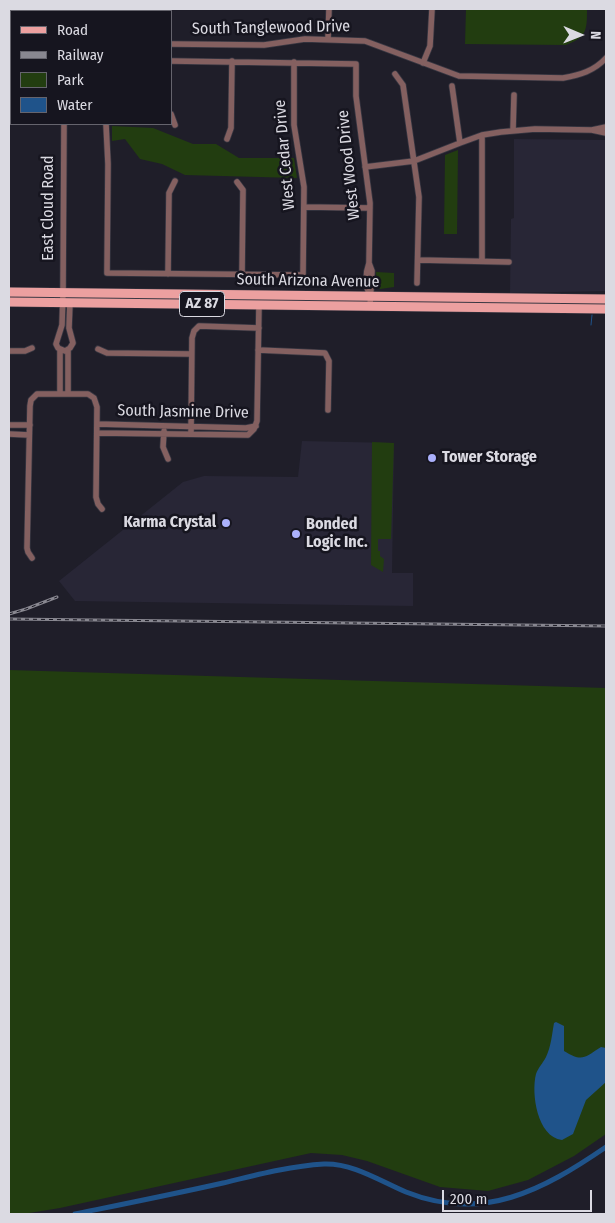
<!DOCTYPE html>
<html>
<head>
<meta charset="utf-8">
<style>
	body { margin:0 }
	#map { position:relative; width:615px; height:1223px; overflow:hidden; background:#1f1e29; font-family:"Fira Sans Condensed",sans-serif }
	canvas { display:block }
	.frame { position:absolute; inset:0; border:10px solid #dbdae2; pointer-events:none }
	.legend { position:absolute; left:10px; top:10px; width:162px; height:115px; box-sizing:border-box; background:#16151f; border:1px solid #65646d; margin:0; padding:6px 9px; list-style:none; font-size:15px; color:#dbdae2 }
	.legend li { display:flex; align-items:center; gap:10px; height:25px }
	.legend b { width:25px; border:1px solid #65646d }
	.north { position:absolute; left:555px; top:10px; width:50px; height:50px; -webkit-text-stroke:4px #16151f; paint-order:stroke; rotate:91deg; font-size:14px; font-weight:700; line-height:20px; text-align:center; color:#dbdae2 }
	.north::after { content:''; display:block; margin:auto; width:18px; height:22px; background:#dbdae2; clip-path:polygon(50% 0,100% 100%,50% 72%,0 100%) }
	.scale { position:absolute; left:442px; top:1190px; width:150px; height:22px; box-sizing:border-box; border:2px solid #dbdae2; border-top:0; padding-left:6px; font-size:15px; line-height:18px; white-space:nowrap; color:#dbdae2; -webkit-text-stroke:4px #16151f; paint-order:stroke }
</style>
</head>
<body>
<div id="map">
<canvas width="615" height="1223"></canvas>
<div class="frame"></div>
<ul class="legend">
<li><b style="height:6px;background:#eca0a0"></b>Road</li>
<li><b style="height:6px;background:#888790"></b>Railway</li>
<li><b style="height:14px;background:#223d10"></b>Park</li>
<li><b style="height:14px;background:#1f538a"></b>Water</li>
</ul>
<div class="north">N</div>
<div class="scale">200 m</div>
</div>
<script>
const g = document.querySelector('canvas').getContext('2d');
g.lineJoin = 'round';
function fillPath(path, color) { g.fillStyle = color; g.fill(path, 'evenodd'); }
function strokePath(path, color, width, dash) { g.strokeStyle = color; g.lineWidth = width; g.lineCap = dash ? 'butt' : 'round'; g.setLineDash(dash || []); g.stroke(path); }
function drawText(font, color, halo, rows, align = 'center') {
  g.font = font + ' "Fira Sans Condensed",sans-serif'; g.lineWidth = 5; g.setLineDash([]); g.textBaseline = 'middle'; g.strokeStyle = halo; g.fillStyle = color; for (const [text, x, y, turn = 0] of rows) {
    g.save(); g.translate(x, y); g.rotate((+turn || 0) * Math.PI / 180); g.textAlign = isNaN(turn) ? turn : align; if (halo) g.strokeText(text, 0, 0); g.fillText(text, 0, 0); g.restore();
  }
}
fillPath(new Path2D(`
	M514,139L606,140V291L510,293L511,219L514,218Z
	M302,441L394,443L392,573H413V606L75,601L59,581L183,482L204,476L298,477Z`), '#282636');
fillPath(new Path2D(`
	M466,9H587C587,30 587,37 566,45L465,44Z
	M112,126L153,128L193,144H216L239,158H294L297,178L185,175L162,164L140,159L125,139L112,141Z
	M458,150L457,234H444L445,155Z
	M376,272L394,273V287L380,289L377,287Z
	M372,442L394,443L391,539H378V551H380V556L384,559L383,572L371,565Z
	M9,670L606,688V1134L574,1156L528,1180L488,1191L440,1187L367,1161L342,1155L311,1153L60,1208L23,1214H9Z`), '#223d10');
fillPath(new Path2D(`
	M556,1022L564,1026V1051C582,1062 584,1058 601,1047L606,1048V1082L586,1100L573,1134L562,1140C537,1137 531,1093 536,1074C538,1068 543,1063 546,1057C551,1047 552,1034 554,1023Z`), '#1f538a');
strokePath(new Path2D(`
	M591,325L592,315`), '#1f538a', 1);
strokePath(new Path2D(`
	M75,1214C124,1204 174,1194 223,1183C256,1175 290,1166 324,1164C353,1163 380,1181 406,1192C483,1223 543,1190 606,1147`), '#1f538a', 5);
const minor = new Path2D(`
	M63,9V11
	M115,9V11
	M328,39L329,9
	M171,44L264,45L305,39L365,41L459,76L563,78C580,75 594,71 606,58
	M171,61L356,64V96L370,203L369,263C365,274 365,285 370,297
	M423,63L430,46L432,9
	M395,74L403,85L419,197L417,283
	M452,86L460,143
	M9,112H11
	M171,114L175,125
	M64,124L63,293L62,325L56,344L58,348L65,351L70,348L73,343L69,328L70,302
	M106,124L108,164L107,273L303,275L304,187L294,125V62
	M513,130L514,95
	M592,130L606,133
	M227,139L231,128L232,61
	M365,167L414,161L460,143L482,135L501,132L535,129L592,130L606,127
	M237,182L243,190L242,274
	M304,207L370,208
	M418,260L509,262
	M482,261V135
	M369,263L372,271L370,306
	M168,274L169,193L175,181
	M98,349L107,353L191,354
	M258,350L325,353L329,361L328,410
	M9,351H25L32,348
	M60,394V349
	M68,394V350
	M97,424L246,428L256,426
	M9,425H30
	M164,431L163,447L168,459
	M97,433L248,435L254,429L257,421L259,305
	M191,433L192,338L194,331L199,326L259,328
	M9,434L29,435
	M32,558L28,552L27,548L30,406L31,400L37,394H88L94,398L97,407L96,497L98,504L102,509`);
const primary = new Path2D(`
	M9,292L606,299
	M9,302L606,309`);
strokePath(minor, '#393843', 7);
strokePath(primary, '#393843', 10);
strokePath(minor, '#846060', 5.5);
strokePath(primary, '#eca0a0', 9);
const rail = new Path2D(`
	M9,614L26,609L57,597
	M9,619L606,626`);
strokePath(rail, '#888790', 3);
strokePath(rail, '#16151f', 1, [4]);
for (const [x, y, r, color] of [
	[432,458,5,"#aab0fb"],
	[226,523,5,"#aab0fb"],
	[296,534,5,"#aab0fb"]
]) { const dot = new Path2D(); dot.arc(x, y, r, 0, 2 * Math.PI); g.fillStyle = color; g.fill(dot); strokePath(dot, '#16151f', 2); }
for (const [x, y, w] of [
	[202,304,45]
]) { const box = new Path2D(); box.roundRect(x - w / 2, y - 12.5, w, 25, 4); g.fillStyle = '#16151f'; g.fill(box); strokePath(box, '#dbdae2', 1); }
drawText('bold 15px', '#dbdae2', null, [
	["AZ 87",202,304]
]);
drawText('16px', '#dbdae2', '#16151f', [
	["South Tanglewood Drive",271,28,-1],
	["West Cedar Drive",285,155,-95],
	["West Wood Drive",349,165,-96],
	["East Cloud Road",49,208,-90],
	["South Arizona Avenue",308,281,1],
	["South Jasmine Drive",183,412,1]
]);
drawText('bold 16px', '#dbdae2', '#16151f', [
	["Tower Storage",442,458],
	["Karma Crystal",216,523,"right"],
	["Bonded",306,525],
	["Logic Inc.",306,543]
], 'left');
</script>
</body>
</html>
